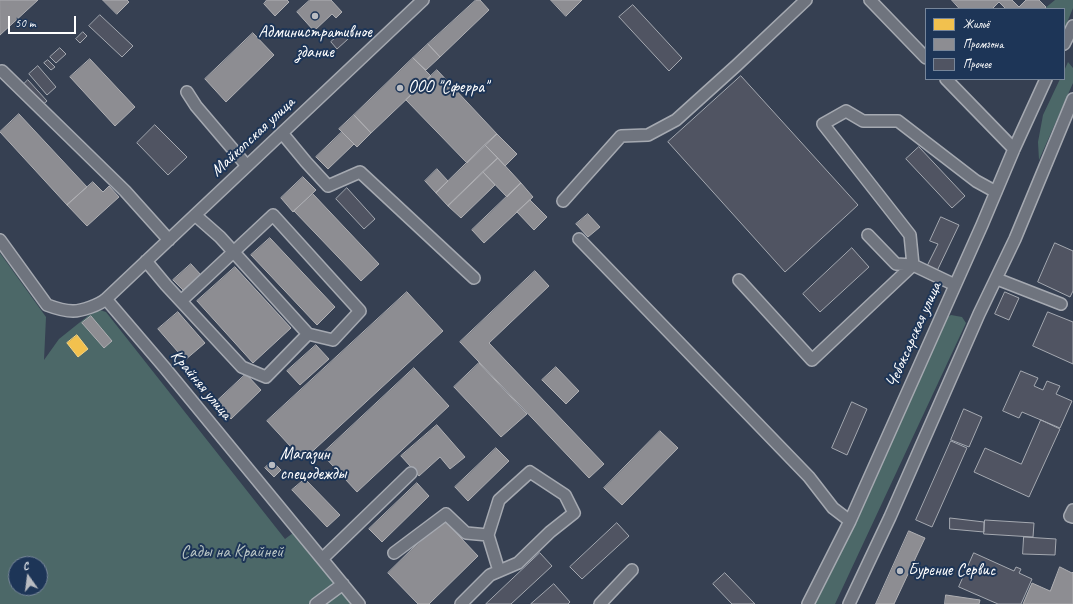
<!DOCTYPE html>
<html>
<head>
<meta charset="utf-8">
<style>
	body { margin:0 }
	#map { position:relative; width:1073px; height:604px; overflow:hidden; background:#364052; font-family:Caveat,sans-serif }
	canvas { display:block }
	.legend { position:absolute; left:925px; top:8px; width:140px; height:72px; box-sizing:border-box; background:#1d3557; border:1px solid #77869a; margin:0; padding:5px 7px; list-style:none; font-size:12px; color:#fff }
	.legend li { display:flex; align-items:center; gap:8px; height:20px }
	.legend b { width:20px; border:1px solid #77869a }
	.north { position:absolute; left:8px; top:556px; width:40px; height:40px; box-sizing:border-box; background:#1d3557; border:1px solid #77869a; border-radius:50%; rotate:346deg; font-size:11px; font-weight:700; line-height:16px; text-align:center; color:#fff }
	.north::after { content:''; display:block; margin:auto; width:14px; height:18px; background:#b9bcc2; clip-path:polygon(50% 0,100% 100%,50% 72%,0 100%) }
	.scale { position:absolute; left:8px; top:16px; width:68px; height:18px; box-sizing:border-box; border:2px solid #fff; border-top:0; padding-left:5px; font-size:12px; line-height:14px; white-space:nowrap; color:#fff; -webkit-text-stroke:3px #1d3557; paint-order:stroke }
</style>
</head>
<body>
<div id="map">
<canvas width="1073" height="604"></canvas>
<ul class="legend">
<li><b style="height:11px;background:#f2c14e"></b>Жильё</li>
<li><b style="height:11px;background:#8d8d92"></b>Промзона</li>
<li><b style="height:11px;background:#505462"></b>Прочее</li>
</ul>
<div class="north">С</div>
<div class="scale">50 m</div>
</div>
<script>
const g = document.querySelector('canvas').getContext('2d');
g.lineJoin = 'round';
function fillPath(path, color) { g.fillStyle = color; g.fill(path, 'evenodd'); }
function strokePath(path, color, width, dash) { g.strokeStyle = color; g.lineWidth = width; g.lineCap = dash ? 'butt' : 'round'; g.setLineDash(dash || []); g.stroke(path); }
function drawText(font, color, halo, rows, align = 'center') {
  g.font = font + ' Caveat,sans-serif'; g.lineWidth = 4; g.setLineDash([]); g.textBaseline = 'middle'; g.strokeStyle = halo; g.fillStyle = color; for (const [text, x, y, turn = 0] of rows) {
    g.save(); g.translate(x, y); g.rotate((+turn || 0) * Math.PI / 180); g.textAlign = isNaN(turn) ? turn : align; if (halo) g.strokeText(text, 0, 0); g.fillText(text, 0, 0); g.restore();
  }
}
fillPath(new Path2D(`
	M1055,0H1073V8L1064,30V9H1044Z
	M1068,62L1073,68V83L1039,160L1038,142L1043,115L1060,79H1064V71Z
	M0,253L46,317L44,360L59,339L89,315L100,310L106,312L285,539L293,533L353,604H0ZM16,564H40V588H16Z
	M951,315L962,317L966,323L835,604H811L944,319Z`), '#4c6868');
const homes = new Path2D(`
	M77,335L88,349L78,357L67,343Z`);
fillPath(homes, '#f2c14e');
strokePath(homes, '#f6d483', 1);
const industry = new Path2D(`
	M0,0H38L0,35Z
	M103,0H127L129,2L117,14Z
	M267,0H287L289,2L275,16L264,4Z
	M310,0H331L342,12L336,18L332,14L314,31L297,12Z
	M476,0H480L489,10L440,57L428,44Z
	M551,0H582L566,16Z
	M952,0H1012L1019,7L1026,0H1039L1046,7L1044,9H1006L999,2L992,9H960Z
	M253,33L274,55L226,102L205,79Z
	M428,44L440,57L426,70L413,58Z
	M413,58L431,76L371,133L354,115Z
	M90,59L135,107L115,126L70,77Z
	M437,70L497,134L467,163L406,100Z
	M19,114L87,187L67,205L0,132Z
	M354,115L371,133L357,147L339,129Z
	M342,132L354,144L328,169L316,157Z
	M497,134L517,154L505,166L485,145Z
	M485,145L498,158L448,206L436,193Z
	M498,158L521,183L507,197L483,172Z
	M437,169L448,181L436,193L425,181Z
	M483,172L495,185L461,218L448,206Z
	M303,177L316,190L293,212L281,198Z
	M93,182L103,192L109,186L119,197L87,226L67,205Z
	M521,183L533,197L484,243L472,230Z
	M313,194L379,264L361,281L294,211Z
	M530,200L547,217L534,230L517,212Z
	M588,214L600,227L588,237L576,224Z
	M270,238L335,307L317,325L251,255Z
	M191,264L201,275L183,290L173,280Z
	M235,267L291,328L253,363L197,301Z
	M535,271L549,286L489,343L604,464L589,478L460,342Z
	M407,292L443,331L303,460L267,421Z
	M178,312L205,343L185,360L158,329Z
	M91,316L112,341L104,348L82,323Z
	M316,345L329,359L300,385L287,371Z
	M479,363L527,414L501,437L454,387Z
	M556,367L579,391L566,404L542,380Z
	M414,368L449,406L357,492L322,454Z
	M246,374L261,390L231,419L215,403Z
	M437,425L465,457L450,469L440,457L419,476L401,456Z
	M660,431L678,448L622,505L604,488Z
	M496,448L509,461L468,501L455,487Z
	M272,461L281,470L274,477L265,468Z
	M305,479L340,515L327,527L292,490Z
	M417,483L429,496L382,542L369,529Z
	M443,519L478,556L429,604H418L388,573Z
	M909,531L925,538L894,604H876Z
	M1060,567L1072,573L1073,572V604H1023L1032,583L1050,591Z
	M946,595L980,600L979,604H945Z`);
fillPath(industry, '#8d8d92');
strokePath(industry, '#afafb3', 1);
const building = new Path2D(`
	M633,5L682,58L669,71L619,17Z
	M100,15L133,46L122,57L89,26Z
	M83,32L87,36L80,43L76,39Z
	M342,32L348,39L337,49L331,42Z
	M60,48L66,54L56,63L50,57Z
	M48,60L55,67L51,70L44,63Z
	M38,66L56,87L47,95L29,74Z
	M741,76L858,205L785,272L668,142Z
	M28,80L47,101L41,106L23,85Z
	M155,125L187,157L168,175L137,143Z
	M919,147L965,196L952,208L906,159Z
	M347,188L375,219L364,229L336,199Z
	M941,217L959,225L937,271L927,266L938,244L930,241Z
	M1055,243L1073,251V291L1070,297L1038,282Z
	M852,248L869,267L820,312L803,294Z
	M1005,292L1019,298L1009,320L995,314Z
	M1048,312L1073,322V364L1033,346Z
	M1021,371L1038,378L1034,386L1043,390L1047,381L1060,386L1056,394L1072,401L1060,428L1022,412L1019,418L1003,411Z
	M852,402L867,409L847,455L832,448Z
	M964,409L982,417L969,447L951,440Z
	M1041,420L1060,429L1029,497L974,472L985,448L1021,464Z
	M951,441L967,448L932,527L916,520Z
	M950,518L984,522V532L950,529Z
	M985,520L1034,523L1033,537L984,534Z
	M617,523L629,536L582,579L570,567Z
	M1024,537L1056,539L1055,555L1023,554Z
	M540,553L552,566L511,604H486Z
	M974,553L1014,571L1016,567L1021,569L1019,573L1032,579L1021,604H998L959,587Z
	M725,573L755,604H732L713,584Z
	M554,584L570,602L568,604H531Z`);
fillPath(building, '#505462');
strokePath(building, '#a5a9b1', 1);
const minor = new Path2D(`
	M870,0L926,58
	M1064,44L1073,26
	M2,71L125,191L169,240
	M946,79L1014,149
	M187,92L196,106L247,166
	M282,133L306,162L328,186L360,172L474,278
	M563,201L621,136L648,135L676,120L737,65L806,0
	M868,235L896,264L913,265L955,285
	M579,239L809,477L833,508L850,521
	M0,240L47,305C55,308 64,311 73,311C82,311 99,305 106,299L165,368L359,604
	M146,261L166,285L242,367L266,377L308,334
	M997,279L1061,304
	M739,280L812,360L913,265L910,235L823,124L846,111L863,121H898L976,181L996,192
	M106,299L423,0
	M181,301L273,215L360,311L333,340L308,334L220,237L195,215
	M1073,510L1070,516L1073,517
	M488,535L499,571
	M394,553L446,514L466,533L488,535L499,500L530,472L565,495L574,513L550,532L518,563L490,575L461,604
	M322,559L411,473
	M316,604L343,584
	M600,604L632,570
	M808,604L850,521L982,225L1014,149L1046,79
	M849,604L890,517L979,314L1015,239L1073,99`);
strokePath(minor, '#a5a9b1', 14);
strokePath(minor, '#6f747e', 11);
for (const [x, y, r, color] of [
	[315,16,4,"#b9bcc2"],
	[400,88,4,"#b9bcc2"],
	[272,465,4,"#b9bcc2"],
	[900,571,4,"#b9bcc2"]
]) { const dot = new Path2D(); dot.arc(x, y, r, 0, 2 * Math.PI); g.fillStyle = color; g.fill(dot); strokePath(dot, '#1d3557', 1.5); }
drawText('17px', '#fff', '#1d3557', [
	["Административное",315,33,"center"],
	["здание",315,53,"center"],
	["ООО \"Сферра\"",408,88],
	["Магазин",280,455],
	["спецодежды",280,475],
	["Бурение Сервис",908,571]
], 'left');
drawText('17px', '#fff', '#1d3557', [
	["Майкопская улица",253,137,-43],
	["Чебоксарская улица",914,335,-66],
	["Крайняя улица",201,385,50]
]);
drawText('17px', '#b9c5c4', '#1d3557', [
	["Сады на Крайней",232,553]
]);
</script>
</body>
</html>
